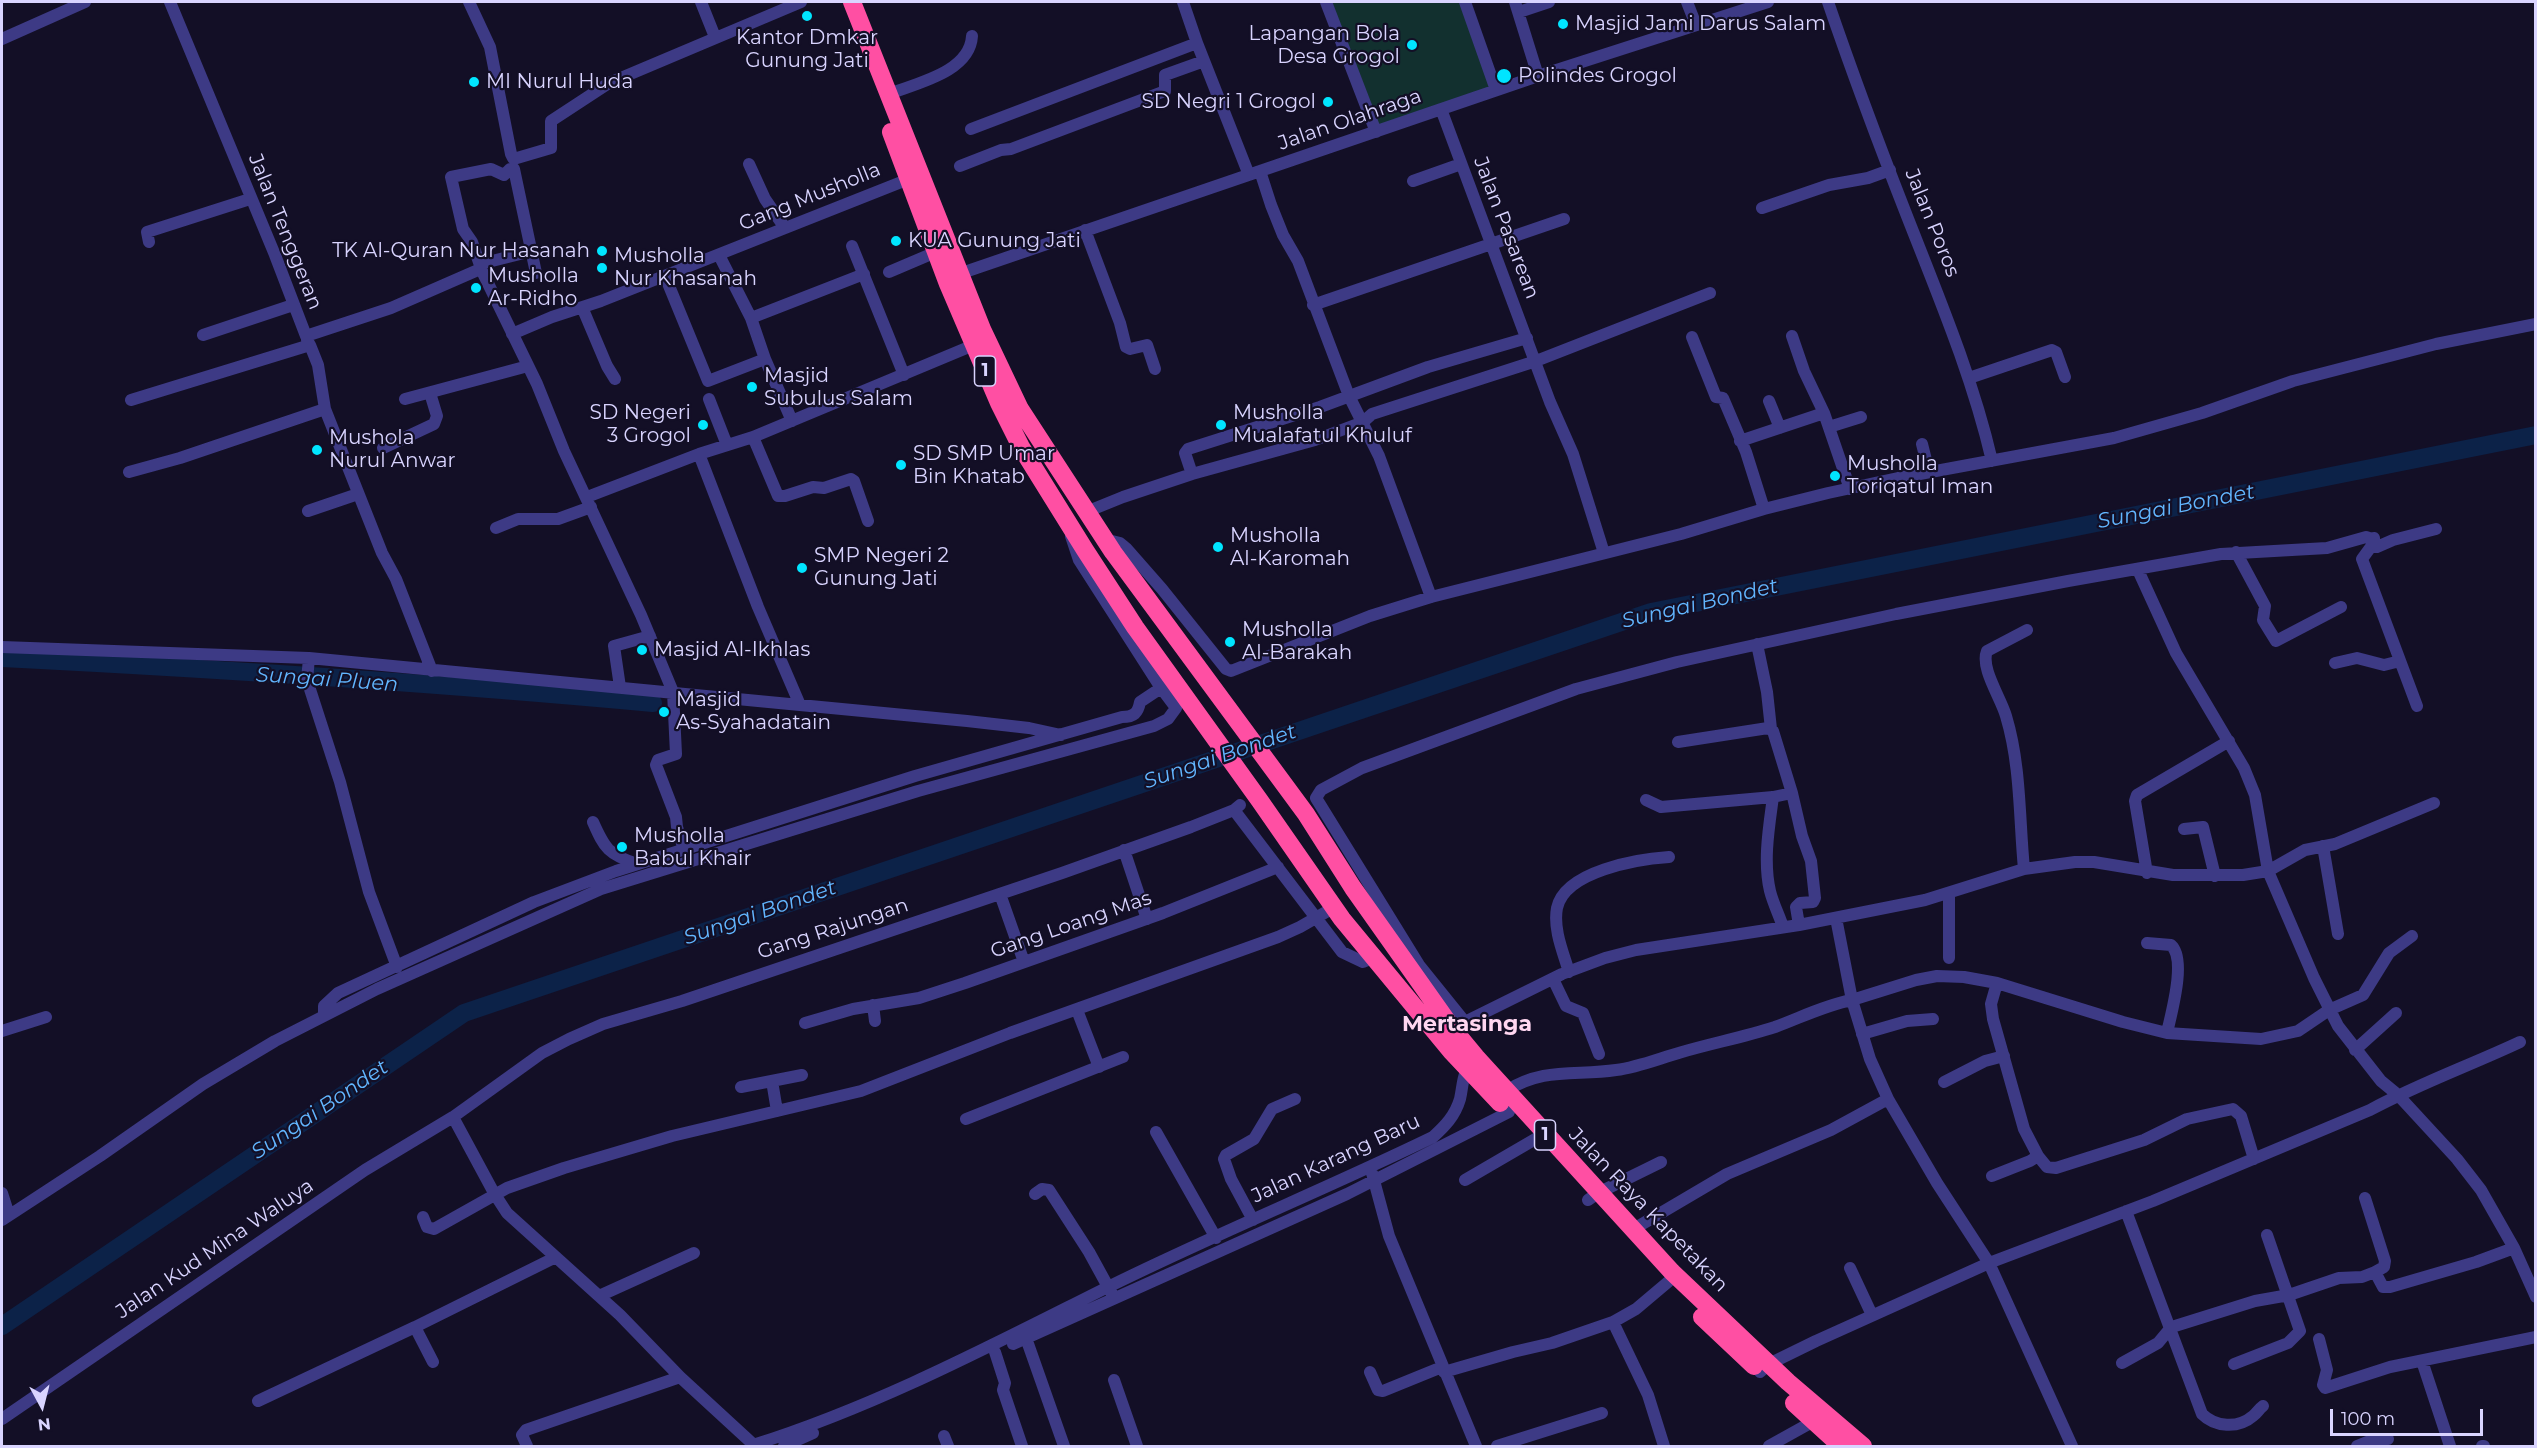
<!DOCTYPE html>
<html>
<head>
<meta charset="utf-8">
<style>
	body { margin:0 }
	#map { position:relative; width:2537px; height:1448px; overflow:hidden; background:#130f26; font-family:Montserrat,sans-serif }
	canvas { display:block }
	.frame { position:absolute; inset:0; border:3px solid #d9d4ff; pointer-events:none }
	.north { position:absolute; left:12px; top:1376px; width:60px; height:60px; -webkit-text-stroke:4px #130f26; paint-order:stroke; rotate:173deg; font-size:16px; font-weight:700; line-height:24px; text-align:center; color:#d9d4ff }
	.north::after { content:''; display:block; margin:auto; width:21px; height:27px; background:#d9d4ff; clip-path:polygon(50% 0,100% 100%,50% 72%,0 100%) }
	.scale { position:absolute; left:2330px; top:1409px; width:153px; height:27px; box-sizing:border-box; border:3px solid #d9d4ff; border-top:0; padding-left:8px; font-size:18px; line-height:21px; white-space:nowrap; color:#d9d4ff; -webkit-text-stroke:4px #130f26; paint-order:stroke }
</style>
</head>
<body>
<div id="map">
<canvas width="2537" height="1448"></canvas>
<div class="frame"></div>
<div class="north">N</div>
<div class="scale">100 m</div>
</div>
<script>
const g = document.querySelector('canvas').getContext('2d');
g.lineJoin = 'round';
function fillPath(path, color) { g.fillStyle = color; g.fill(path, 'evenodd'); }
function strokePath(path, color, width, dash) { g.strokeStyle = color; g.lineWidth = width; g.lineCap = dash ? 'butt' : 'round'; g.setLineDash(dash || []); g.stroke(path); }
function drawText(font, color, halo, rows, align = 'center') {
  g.font = font + ' Montserrat,sans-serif'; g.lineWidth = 4.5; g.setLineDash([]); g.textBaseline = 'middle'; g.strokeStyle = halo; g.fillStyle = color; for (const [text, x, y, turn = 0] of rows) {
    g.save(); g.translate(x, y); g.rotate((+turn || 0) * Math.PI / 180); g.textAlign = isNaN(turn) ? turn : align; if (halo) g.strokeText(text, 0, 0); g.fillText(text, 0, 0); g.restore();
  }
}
fillPath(new Path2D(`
	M1332,2H1460L1492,88L1378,129Z`), '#12302f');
strokePath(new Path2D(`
	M2,658C219,669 436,683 653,703
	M2,1326L464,1013L1651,612L2536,435`), '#0c2248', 18);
strokePath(new Path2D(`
	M170,2L275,255L306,336L391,308L478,270L482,271
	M469,2L490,47L511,154L513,158H517L551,148V121L609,83L801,2
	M701,2L715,37
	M1183,2L1197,43L1249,175
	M1326,2L1376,132
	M1465,2L1496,90
	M1515,2L1538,76
	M1687,2L1696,25
	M1828,2C1852,72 1878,142 1905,211C1937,293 1972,375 1992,461
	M1519,12L1549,2
	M2,39L85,2
	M889,94C917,83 970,72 972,36
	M1441,109L1550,402L1573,454L1604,553
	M971,129L1197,43
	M749,164L765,199L785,228
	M960,166L1001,150L1011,149L1165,91V75L1204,61
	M1260,171L1271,205L1283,235L1298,261L1349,396L1379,456L1431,597
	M1413,181L1461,164
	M1762,208L1829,185L1868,178L1890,170
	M1085,230L1120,323L1126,347L1130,349L1147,345L1155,369
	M149,242L147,232L250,199
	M852,246L904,375
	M719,255L751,318L765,359L792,421
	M480,264L532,251
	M889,272L936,252
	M536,273L514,169H510L504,175L491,169L451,177L463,229L472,242L482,271L537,384L564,451L641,615L673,692L676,754L658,760L656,765L676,817L677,827L684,850
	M665,276L708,381L765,359
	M953,276L1538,76L1768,2
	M1313,305L1564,219
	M582,307L607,366L615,379
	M751,318L864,274
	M512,334L552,317L601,301L914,177
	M203,335L293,305
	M1792,336L1804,371L1824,413L1850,489
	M1692,337L1716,397L1723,398L1746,452L1764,509
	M1969,378L2052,350L2056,352L2065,377
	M405,399L528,366
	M709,399L727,445
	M131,400L310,345L307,340
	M1769,401L1780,428
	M325,409L382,553L396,579L432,671
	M1829,427L1861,417
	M753,437L778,496H785L813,487L824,488L851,479L854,481L868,521
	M1740,441L1824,413
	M1922,444L1929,472
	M383,448L434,424L437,416L430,393
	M699,454L758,607L800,705
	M129,472L180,458L325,409L318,365L310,345
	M1192,474L1185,453L1188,449L1320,407L1428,367L1527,338
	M587,497L699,454L753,437L981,342
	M308,511L358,494
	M1086,512L1123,497L1192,474L1315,440L1363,422L1372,414L1536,361L1710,293
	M496,528L518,519H558L591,507
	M2374,538L2373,544L2362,559L2417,706
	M1104,539L1120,543L1126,548L1162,589L1226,669L1231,671L1370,616L1431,597L1681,534L1764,509L1828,493L1898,478L2114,438L2202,413L2293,381L2436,344L2536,324
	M2236,552L2265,606L2263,620L2276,641L2341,607
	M2138,570L2176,653L2244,768L2255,795L2268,871L2305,850L2335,844L2434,803
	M1757,644L1767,692L1771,729
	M2,647L309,658L967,721L1029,728L1061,735
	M309,658L307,680L340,782L369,892L397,967
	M2335,663L2357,658L2384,665L2400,661
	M620,687L614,646L650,636
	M1678,742L1768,728L1773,731L1792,793L1802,836L1811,861L1815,898L1813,902L1800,903L1796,907L1799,925
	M1773,797C1769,827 1763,861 1770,891C1773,903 1779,915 1783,927
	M1646,800L1661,807L1773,797L1792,793
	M1234,810L1342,952L1363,962L1373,958
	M593,822C605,849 608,854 637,864
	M2184,829L2203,827L2215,876
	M2323,846L2338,934
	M1124,850L1147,919
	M2024,869C2019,817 2021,766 2006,716C2001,698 1980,668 1987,651L2027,630
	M2147,873L2135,801L2137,795L2229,741
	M1000,894L1024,962
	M1836,918L1852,1000L1916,980L1937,976L1964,977L1997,983L2123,1022L2167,1033L2261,1039L2298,1031L2329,1010L2363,995L2389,953L2412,936
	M2147,943L2171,945C2187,959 2171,1014 2167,1033
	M1949,958V894
	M1569,972C1563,952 1553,929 1557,908C1565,871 1638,859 1669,857
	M1553,979L1566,1006L1583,1013L1599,1054
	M873,1005L875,1021
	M1077,1010L1099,1067
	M324,1015V1006L338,993L534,902L616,871L915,776L1122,717C1134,717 1138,713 1140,702L1161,688
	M1465,1022L1419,965L1316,798L1321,790L1362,768L1576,689L1677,662L1896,614L2068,581L2221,554L2327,548L2366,537L2372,539L2375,547H2377L2393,540L2436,529
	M805,1023L853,1009L919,998L965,983L1163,913L1278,867
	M1459,1025L1562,974L1605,958L1636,950L1799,925L1925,900L2024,869L2075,862H2094L2173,875H2243L2268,871L2314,978L2338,1026L2381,1081L2398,1095L2457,1159L2481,1190L2514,1248L2536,1297
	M2,1031L46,1017
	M1862,1034L1907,1021L1933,1019
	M2355,1050L2396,1013
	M772,1081L777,1111
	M1944,1082L1985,1061L2004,1056
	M741,1087L802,1075
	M1506,1091C1544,1067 1575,1076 1616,1070C1639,1067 1660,1058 1682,1052C1713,1043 1744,1037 1775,1027C1800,1018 1825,1005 1852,1000L1870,1059L1888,1099L1937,1183L1989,1263L2072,1446
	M453,1117L494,1193L507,1213L620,1315L680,1377L755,1446
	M966,1119L1123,1057
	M1156,1132L1216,1238
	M2038,1156L2047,1167L2056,1168L2144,1140L2187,1119L2233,1109L2241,1116L2254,1159
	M1372,1173L1389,1236L1476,1446
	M1992,1176L2030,1161L2038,1156L2024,1129L1993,1019L1991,1004L1997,983
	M1465,1180L1544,1134
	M2,1193L9,1215
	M1035,1194L1042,1189L1049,1190L1089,1252L1112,1294
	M2365,1198L2385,1261L2384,1267L2375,1272
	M1588,1200L1598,1193L1661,1162
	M2126,1211L2202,1414C2215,1427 2238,1429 2253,1416C2257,1413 2259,1409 2263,1406
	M423,1217L427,1227L434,1229L507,1188L564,1168L672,1136L861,1091L1010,1033L1278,937L1300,927L1333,908
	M2,1220L100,1156L203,1084L275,1041L377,989L601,889L918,791L1154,726L1168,719L1176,708L1161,688L1079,560L1071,536
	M1253,1220L1231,1179L1224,1159L1226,1155L1254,1139L1272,1109L1295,1099
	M1632,1230L1727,1174L1831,1130L1888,1099
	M1850,1268L1872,1315
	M599,1296L694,1253
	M1613,1322L1648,1395L1664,1446
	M1026,1338L1064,1446
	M2319,1339L2327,1370L2323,1385L2325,1388L2390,1367L2536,1337
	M1013,1344L1347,1194L1509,1112
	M995,1352L1005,1383L1003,1390L1022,1446
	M2422,1361L2450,1446
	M433,1362L415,1327L556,1257
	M2122,1363L2158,1343L2168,1331L2175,1326L2255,1301L2289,1295L2339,1278L2362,1277L2375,1272L2383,1287H2390L2476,1262L2514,1248
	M2234,1364L2288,1343L2300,1331L2267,1235
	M1370,1372L1378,1390L1383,1391L1442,1367
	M1444,1372L1513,1352L1552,1343L1613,1322L1636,1309L1668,1282
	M1760,1372L1769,1364L1816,1341L1989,1263L2153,1201L2370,1110C2418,1084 2471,1065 2520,1042
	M1114,1380L1137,1446
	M258,1401L415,1327
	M2,1419L365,1170L453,1117L542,1053L569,1039L603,1024L682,1001L1062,873L1191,827L1234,810L1240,805
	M944,1436L948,1446
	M753,1445C877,1406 992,1345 1108,1287C1215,1234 1326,1189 1433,1137C1445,1126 1455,1116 1460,1099C1463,1086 1462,1075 1471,1063
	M527,1446L522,1435L526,1430L680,1377
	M784,1446L813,1433
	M1497,1446L1602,1413
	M1769,1446L1814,1421
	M2357,1446L2372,1440L2388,1439
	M2482,1446H2484`), '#3d3a85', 12);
strokePath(new Path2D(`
	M852,2L982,329L1020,409L1113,552L1306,814L1353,888L1452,1028L1476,1057L1672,1272L1788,1382L1863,1446
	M891,132L948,284L999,403L1021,447L1085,550L1135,627L1260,801L1342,919L1451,1051L1500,1103
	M1702,1317L1754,1366
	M1794,1403L1841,1446`), '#ff4fa3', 18);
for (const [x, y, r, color] of [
	[807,16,6,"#00e5ff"],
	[1563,24,6,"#00e5ff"],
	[1412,45,6,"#00e5ff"],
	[1504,76,8,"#00e5ff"],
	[474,82,6,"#00e5ff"],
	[1328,102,6,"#00e5ff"],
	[896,241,6,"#00e5ff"],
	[602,251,6,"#00e5ff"],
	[602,268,6,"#00e5ff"],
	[476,288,6,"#00e5ff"],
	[752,387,6,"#00e5ff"],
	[703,425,6,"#00e5ff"],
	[1221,425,6,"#00e5ff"],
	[317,450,6,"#00e5ff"],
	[901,465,6,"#00e5ff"],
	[1835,476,6,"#00e5ff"],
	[1218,547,6,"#00e5ff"],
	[802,568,6,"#00e5ff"],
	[1230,642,6,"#00e5ff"],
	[642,650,6,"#00e5ff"],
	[664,712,6,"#00e5ff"],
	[622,847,6,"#00e5ff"]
]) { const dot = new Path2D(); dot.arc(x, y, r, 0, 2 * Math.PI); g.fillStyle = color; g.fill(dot); strokePath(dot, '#130f26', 2); }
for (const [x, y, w] of [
	[985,371,21],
	[1545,1135,21]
]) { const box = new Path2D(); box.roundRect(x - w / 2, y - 15, w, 30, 4.5); g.fillStyle = '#130f26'; g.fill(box); strokePath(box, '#d9d4ff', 1.5); }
drawText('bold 18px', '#d9d4ff', null, [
	["1",985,371],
	["1",1545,1135]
]);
drawText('20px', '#d9d4ff', '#130f26', [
	["Masjid Jami Darus Salam",1575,24],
	["Lapangan Bola",1400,34,"right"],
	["Desa Grogol",1400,57,"right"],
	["Kantor Dmkar",807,38,"center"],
	["Gunung Jati",807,61,"center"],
	["Polindes Grogol",1518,76],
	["MI Nurul Huda",486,82],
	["SD Negri 1 Grogol",1316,102,"right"],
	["KUA Gunung Jati",908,241],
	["TK Al-Quran Nur Hasanah",590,251,"right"],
	["Musholla",614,256],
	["Nur Khasanah",614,279],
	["Musholla",488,276],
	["Ar-Ridho",488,299],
	["Masjid",764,376],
	["Subulus Salam",764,399],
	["SD Negeri",691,413,"right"],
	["3 Grogol",691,436,"right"],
	["Musholla",1233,413],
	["Mualafatul Khuluf",1233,436],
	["Mushola",329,438],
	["Nurul Anwar",329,461],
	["SD SMP Umar",913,454],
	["Bin Khatab",913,477],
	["Musholla",1847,464],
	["Toriqatul Iman",1847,487],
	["Musholla",1230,536],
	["Al-Karomah",1230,559],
	["SMP Negeri 2",814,556],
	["Gunung Jati",814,579],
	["Musholla",1242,630],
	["Al-Barakah",1242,653],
	["Masjid Al-Ikhlas",654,650],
	["Masjid",676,700],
	["As-Syahadatain",676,723],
	["Musholla",634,836],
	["Babul Khair",634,859]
], 'left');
drawText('20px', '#d9d4ff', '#130f26', [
	["Jalan Olahraga",1350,120,-19],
	["Gang Musholla",810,197,-22],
	["Jalan Poros",1932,223,68],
	["Jalan Pasarean",1506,228,69],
	["Jalan Tenggeran",285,232,68],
	["Gang Loang Mas",1071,925,-19],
	["Gang Rajungan",833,929,-18],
	["Jalan Karang Baru",1336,1159,-25],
	["Jalan Raya Kapetakan",1648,1210,46],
	["Jalan Kud Mina Waluya",215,1249,-34]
]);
drawText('italic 21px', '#62b6ff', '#130f26', [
	["Sungai Bondet",2176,507,-11],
	["Sungai Bondet",1700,604,-13],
	["Sungai Pluen",327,680,4],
	["Sungai Bondet",1220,757,-19],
	["Sungai Bondet",760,913,-19],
	["Sungai Bondet",320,1110,-34]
]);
drawText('bold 22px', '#ffd6f0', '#130f26', [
	["Mertasinga",1467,1025]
]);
</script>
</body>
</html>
